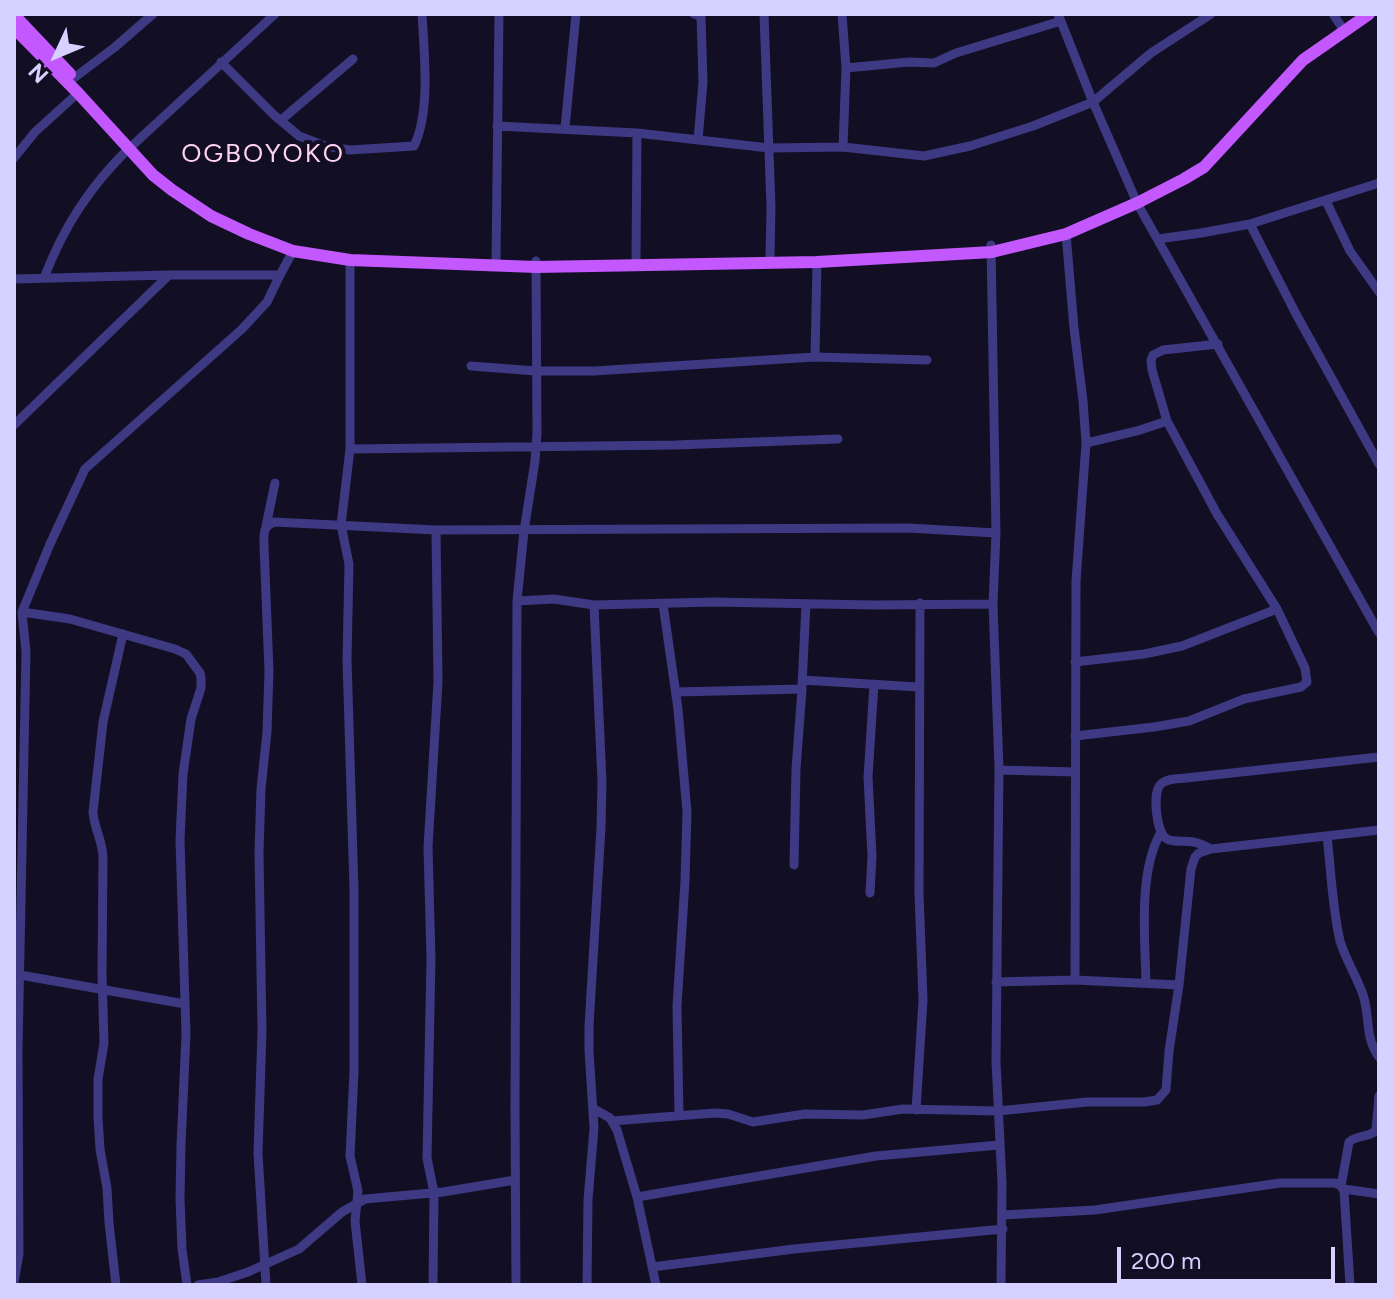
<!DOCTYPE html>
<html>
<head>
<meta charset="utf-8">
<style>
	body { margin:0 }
	#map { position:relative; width:1393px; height:1299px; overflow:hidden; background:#120e24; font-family:Figtree,sans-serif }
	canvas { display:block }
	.frame { position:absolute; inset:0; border:16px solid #d7d1ff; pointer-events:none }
	.north { position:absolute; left:16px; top:16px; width:80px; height:80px; -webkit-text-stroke:6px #120e24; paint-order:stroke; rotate:226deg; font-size:22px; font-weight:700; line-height:32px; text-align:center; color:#d7d1ff }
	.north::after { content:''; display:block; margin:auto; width:28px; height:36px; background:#d7d1ff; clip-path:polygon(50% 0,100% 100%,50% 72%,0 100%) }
	.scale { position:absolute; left:1117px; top:1247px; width:218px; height:36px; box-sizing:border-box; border:4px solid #d7d1ff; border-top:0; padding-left:10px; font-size:24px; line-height:28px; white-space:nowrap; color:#d7d1ff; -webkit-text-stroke:6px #120e24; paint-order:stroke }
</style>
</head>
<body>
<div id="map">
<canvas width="1393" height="1299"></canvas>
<div class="frame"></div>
<div class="north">N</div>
<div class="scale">200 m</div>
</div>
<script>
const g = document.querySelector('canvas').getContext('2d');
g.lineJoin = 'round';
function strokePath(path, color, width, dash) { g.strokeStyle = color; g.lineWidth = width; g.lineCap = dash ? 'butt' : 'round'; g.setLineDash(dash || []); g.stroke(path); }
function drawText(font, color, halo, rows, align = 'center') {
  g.font = font + ' Figtree,sans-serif'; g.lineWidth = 8; g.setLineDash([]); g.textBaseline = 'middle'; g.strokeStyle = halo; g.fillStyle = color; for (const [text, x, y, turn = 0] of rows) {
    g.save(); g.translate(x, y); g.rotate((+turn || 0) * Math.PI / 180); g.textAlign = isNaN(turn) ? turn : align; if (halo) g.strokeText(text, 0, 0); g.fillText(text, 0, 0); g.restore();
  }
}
strokePath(new Path2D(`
	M694,14L701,16L703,82L698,140
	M764,14L771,207L770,257
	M842,14L846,68L843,147
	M1058,14L1093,102L1134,196
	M1333,14L1341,26
	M221,62L274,115L299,136L325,146L350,150L414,146C431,111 424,52 422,14
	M846,68L909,62L934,63L956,53L1061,21
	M74,78L115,47L153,14
	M281,120L353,59
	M497,126L637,133L769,148L843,147L924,156L970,146L1033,126L1093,102L1151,53L1211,14
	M565,128L576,14
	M134,144L275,14
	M14,158L35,132L78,93
	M1326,201L1350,251L1379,292
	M1137,203L1379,633
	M1250,224L1296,314L1379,464
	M1066,234L1074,328L1083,401L1086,443L1076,581L1075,980
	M1158,239L1201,233L1250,224L1379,183
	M991,245L996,533L993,604L999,768L996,1062L1002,1183L1001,1285
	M636,259L637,133
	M350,260V449L341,525L349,564L347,660L354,890V1071L350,1156L358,1191L355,1221L362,1285
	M491,267L496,261L499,14
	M44,278C64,226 89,188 128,149
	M14,279L169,275H280
	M815,357L817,262
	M471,366L536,371H594L815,357L927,360
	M14,425L169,275
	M1086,443L1140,430L1167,421
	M350,449L675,445L838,439
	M266,526L275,483
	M517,601L554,599L594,605L714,602L874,605L993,604
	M663,604L678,709L687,812L685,881L677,1006L679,1115
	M22,612L70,619L175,649L186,654L200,673L201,678V688L191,719L183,774L180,840L186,1034L181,1146L180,1199L182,1249L187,1285
	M1075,662L1144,654L1182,646L1277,609
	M802,680L918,687
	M802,686L806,604
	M676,692L802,689L796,769L794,865
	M1075,736L1154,727L1189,721L1244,699L1301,687L1307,682L1305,668L1277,609L1217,514L1167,421L1152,370L1151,360L1153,355L1163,350L1218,344
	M999,770L1075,772
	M1327,836C1331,870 1332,906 1340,941C1346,961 1358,978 1364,998C1370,1020 1365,1038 1379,1057
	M1211,849C1205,846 1200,843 1193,842C1185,840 1174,843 1167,839C1156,833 1152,792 1161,784C1167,778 1178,779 1186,778L1379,757
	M870,893L872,856L868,777L874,684
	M20,975L185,1004
	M996,982L1075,980L1179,985
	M1146,983C1145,938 1138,872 1161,832
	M594,1109L610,1118L617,1130L637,1197L656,1285
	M916,1110L923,1000L919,893L920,603
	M612,1121L715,1113L728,1114L753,1122L805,1114L863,1115L903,1109L998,1111L1087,1102H1144L1157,1100L1166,1090L1169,1051L1179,985L1191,869L1195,857L1199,853L1211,849L1379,830
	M1341,1186L1349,1142C1358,1134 1370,1138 1376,1130L1379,1096
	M1344,1189L1379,1194
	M637,1197L876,1156L999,1145
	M1003,1215L1095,1210L1280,1183H1335L1341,1186L1344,1191L1350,1285
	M652,1267L794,1249L1003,1229
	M14,1282L19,1254L18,1049L26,652L22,612L50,544L85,469L242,329L267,302L280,275L293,251
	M116,1285L109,1223L107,1188L100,1149L98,1117V1079L104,1043L102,974L103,857C102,839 94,828 93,812L103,722L123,634
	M198,1285L218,1282L248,1272L299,1249L342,1212L365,1199L443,1192L515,1180
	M266,1285L258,1153L262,1031L259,853L261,789L267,732L269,671L264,546C264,535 262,527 274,522L436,530L908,528L996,533
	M433,1285L434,1193L427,1158L431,959L428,847L438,682L436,530
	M516,1285L515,1106L517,601L524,531L535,461L537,433L536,261
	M587,1285L588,1200L594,1128L589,1051V1026L601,828L602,782L594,605`), '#3d3983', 9);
strokePath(new Path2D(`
	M14,15L70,74
	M14,28L78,93L153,175L172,190L211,216L249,234L293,251L350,260L536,267L817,262L992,252L1066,234L1137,203L1184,179L1204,167L1303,60L1369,14`), '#c358ff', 12);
g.letterSpacing = '2px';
drawText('26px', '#ffd3ee', '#120e24', [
	["OGBOYOKO",263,154]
]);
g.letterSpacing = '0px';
</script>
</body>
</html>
